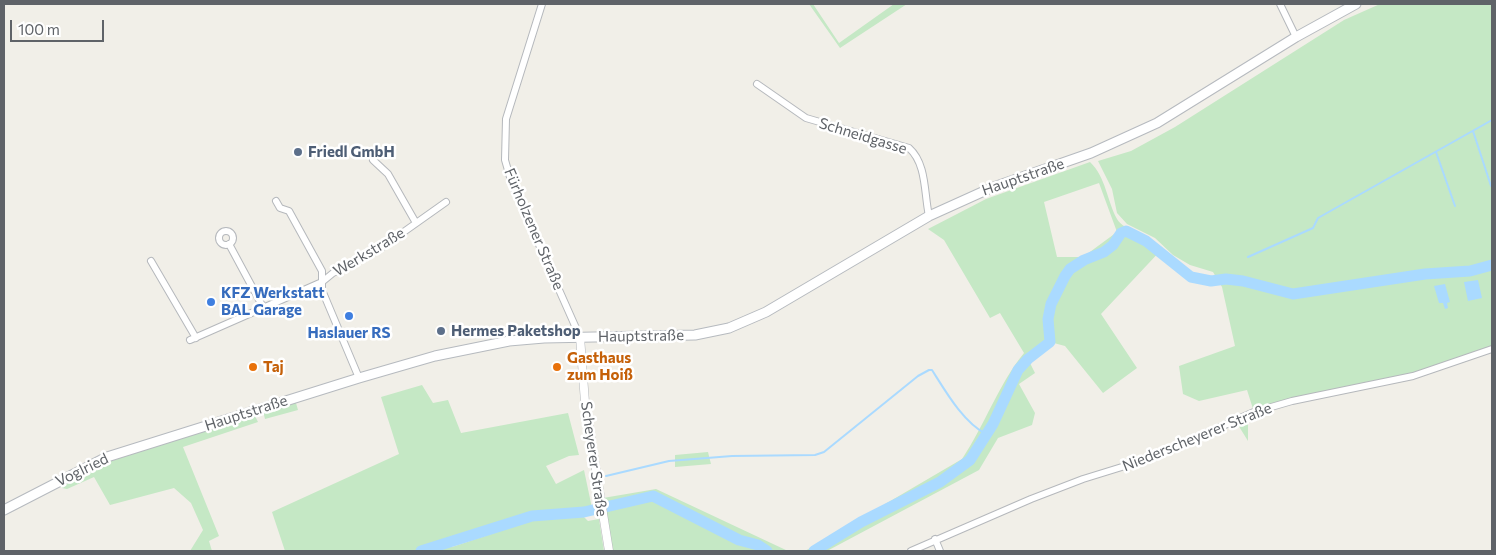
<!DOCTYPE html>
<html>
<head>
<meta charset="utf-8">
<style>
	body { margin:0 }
	#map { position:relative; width:1496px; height:555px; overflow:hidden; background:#f1efe8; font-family:Commissioner,sans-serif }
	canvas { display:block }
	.frame { position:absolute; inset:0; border:5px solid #5f6368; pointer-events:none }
	.scale { position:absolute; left:10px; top:20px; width:94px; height:22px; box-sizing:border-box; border:2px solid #5f6368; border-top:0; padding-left:6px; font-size:15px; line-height:18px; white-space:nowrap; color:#5f6368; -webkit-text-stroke:4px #fff; paint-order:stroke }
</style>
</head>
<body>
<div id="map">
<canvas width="1496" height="555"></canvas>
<div class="frame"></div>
<div class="scale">100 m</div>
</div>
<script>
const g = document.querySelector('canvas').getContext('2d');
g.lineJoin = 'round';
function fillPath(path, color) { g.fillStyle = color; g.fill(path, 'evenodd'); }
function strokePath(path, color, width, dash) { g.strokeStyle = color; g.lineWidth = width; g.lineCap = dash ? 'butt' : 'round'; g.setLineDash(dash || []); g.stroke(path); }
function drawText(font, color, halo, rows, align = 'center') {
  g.font = font + ' Commissioner,sans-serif'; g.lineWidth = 5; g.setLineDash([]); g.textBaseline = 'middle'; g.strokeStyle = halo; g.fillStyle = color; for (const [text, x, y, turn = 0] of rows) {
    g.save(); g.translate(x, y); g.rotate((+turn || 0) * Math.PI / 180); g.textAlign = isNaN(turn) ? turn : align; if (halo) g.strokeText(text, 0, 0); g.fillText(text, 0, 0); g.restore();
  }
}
fillPath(new Path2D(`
	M809,4H813L839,43L894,4H907L840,48Z
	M1380,4H1492V349L1413,376L1292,401L1248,414V441L1235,420L1254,412L1247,390L1199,401L1183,394L1179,366L1235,346L1222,287L1213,272L1190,265L1173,255L1155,238L1127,224L1117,213L1112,189L1098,161L1131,151L1175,127L1344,20Z
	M1090,162C1106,177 1107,201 1117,219C1124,231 1151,237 1163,248L1101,314L1137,368L1103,393L1065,346L1050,342L1028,359L1035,373L1019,384L1035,413L1032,425L998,438L979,470L827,551H805L962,459C985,425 998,385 1024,353L1000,313L990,318L944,240L928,229L986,199ZM1099,183L1117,232L1083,257H1057L1044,202Z
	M422,385L433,403L448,400L461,433L568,413L579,455L569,456L546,466L556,484L584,470L592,508L536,512L434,542L415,551H285L272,512L399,454L381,397Z
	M296,403L298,410L265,419L263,411Z
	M254,414L258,422L183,447L219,536L209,541L212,551H190L203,530L191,503L174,488L110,505L94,477L67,489L62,488L61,483L96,466Z
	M708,452L711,464L675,467V455Z
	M656,489L788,551H613L603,498Z
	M583,516L588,521L599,519L604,551H419L438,546L452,547L533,520Z`), '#c5e8c5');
fillPath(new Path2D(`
	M1478,280L1482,298L1468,301L1464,282Z
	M1445,284L1450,302L1447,303L1448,308L1445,309L1443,303H1439L1434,286Z`), '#aadaff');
strokePath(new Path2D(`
	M1473,131L1491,186
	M1436,152L1455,206
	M1248,257L1313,228L1318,218L1492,120
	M606,476L669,461L732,456L815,455L824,452L918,376L929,370H932C946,392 963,422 986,434
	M438,546L439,551`), '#aadaff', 2);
strokePath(new Path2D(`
	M421,551L532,516L584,512L653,496L739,540L758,545L767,551
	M814,551L861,522L940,482L970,460L993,424L1018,370L1028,359L1050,342L1048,319L1051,304L1065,276L1070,269L1084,260L1104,252L1113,245L1121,233L1126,231L1146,241L1191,277L1211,281L1226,279L1243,281L1293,294L1425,274L1470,271L1492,265`), '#aadaff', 11);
const minor = new Path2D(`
	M542,4L506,119L505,160L512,184L580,337
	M1280,4L1296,37
	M757,84L806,118L909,148C927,164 924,194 929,216
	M373,160L388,174L416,223
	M276,201L280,208L289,211L322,271V290L359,378
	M219 238a7 7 0 1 1 14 0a7 7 0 1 1-14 0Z
	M229,244L264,309
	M151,261L196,338
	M190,340L322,282L333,273L381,248L446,202
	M935,539L940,551
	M911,551L1031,499L1083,479L1151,458L1254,412L1292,401L1413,376L1492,349`);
const tertiary = new Path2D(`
	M580,337L585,402L609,551`);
const secondary = new Path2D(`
	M4,510L107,457L359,378L435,356L509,341L544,338L695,335L729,328L766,312L929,216L991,188L1091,153L1157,123L1296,37L1356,4`);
strokePath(minor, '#b5b8bc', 8);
strokePath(tertiary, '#b5b8bc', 9);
strokePath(secondary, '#b6babf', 11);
strokePath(minor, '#fff', 6);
strokePath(tertiary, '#fff', 8);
strokePath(secondary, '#fff', 9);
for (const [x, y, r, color] of [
	[298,152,5,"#5c6f8a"],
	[211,302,5,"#3f7fe0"],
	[349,316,5,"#3f7fe0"],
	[441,331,5,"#5c6f8a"],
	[253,367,5,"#e8710a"],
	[557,367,5,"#e8710a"]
]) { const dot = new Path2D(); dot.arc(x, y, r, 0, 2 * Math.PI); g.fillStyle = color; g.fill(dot); strokePath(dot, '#fff', 2); }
drawText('15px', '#5f6368', '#fff', [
	["Schneidgasse",863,136,17],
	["Hauptstraße",1023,177,-19],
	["Fürholzener Straße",534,229,67],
	["Werkstraße",369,252,-31],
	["Hauptstraße",641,336,-1],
	["Hauptstraße",246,413,-18],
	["Niederscheyerer Straße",1197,437,-22],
	["Scheyerer Straße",594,459,82],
	["Voglried",82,470,-26]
]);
drawText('bold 15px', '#4e5e75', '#fff', [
	["Friedl GmbH",308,152],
	["Hermes Paketshop",451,331]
], 'left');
drawText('bold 15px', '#366cbe', '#fff', [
	["KFZ Werkstatt",221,293],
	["BAL Garage",221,310],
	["Haslauer RS",349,333,"center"]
], 'left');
drawText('bold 15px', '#c56008', '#fff', [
	["Gasthaus",567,358],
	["zum Hoiß",567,375],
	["Taj",263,367]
], 'left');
</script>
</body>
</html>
